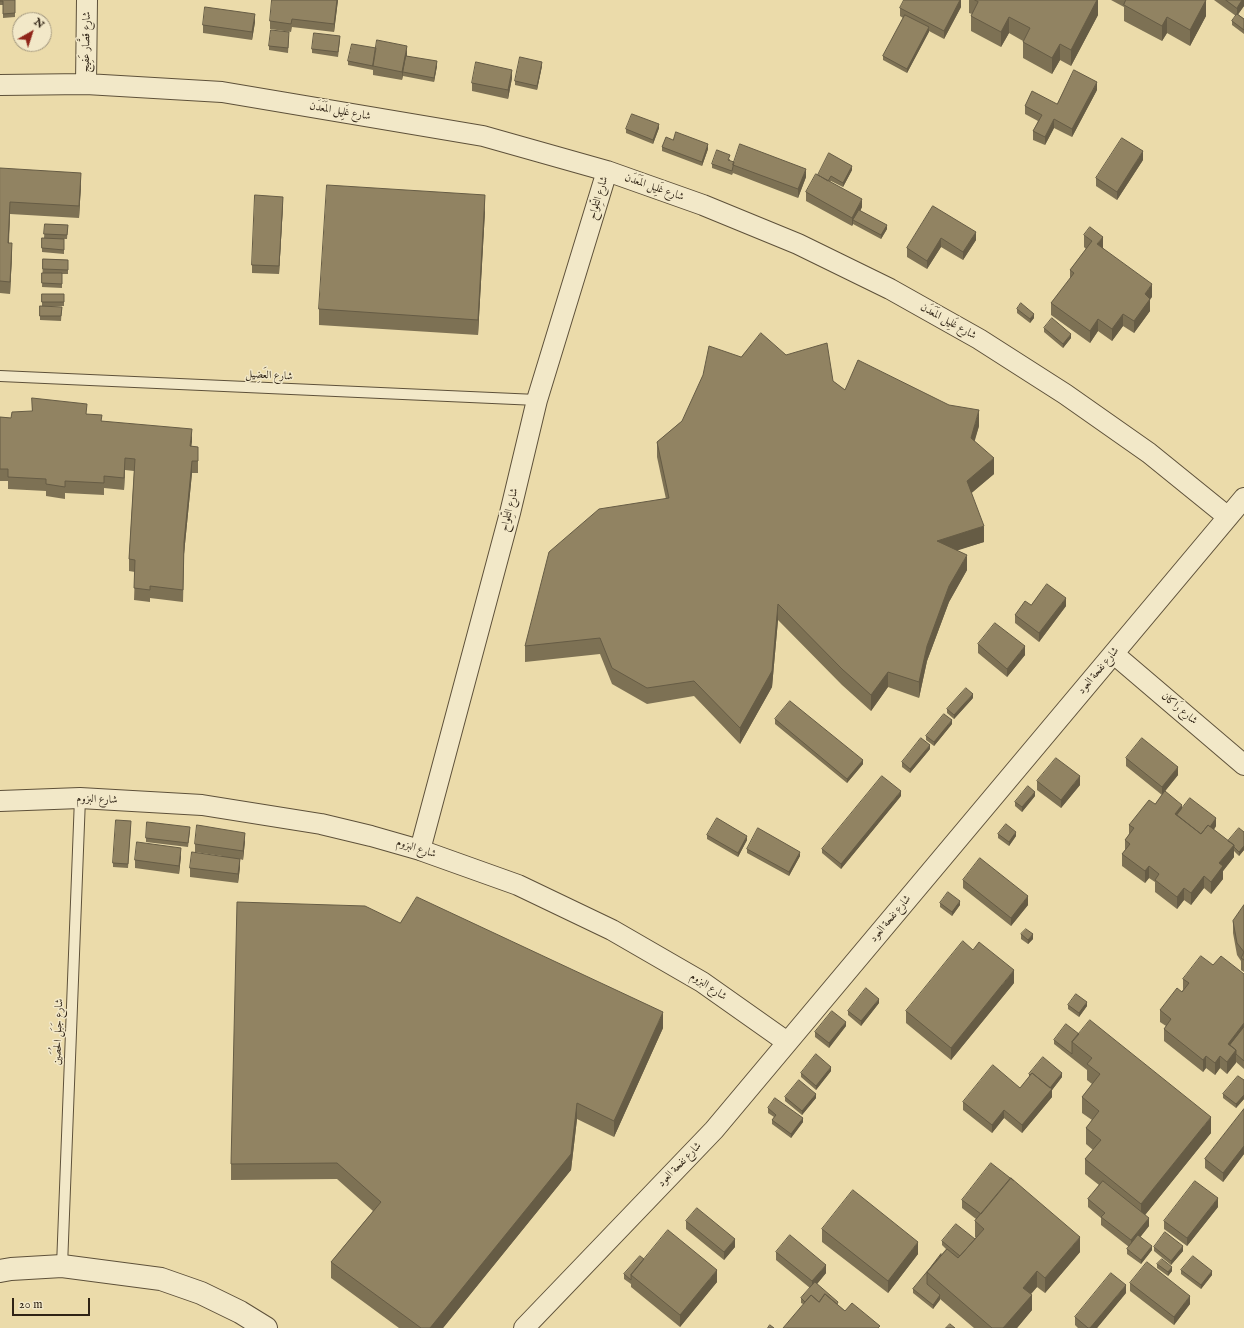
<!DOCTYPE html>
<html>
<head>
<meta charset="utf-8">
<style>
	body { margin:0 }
	#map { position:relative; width:1244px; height:1328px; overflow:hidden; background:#ebdbaa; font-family:"IM FELL English",serif }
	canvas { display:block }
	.north { position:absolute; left:12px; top:12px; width:40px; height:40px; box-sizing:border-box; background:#f2e8c8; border:1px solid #a49980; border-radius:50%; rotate:39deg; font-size:11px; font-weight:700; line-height:16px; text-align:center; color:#2f2315 }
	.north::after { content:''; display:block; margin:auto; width:14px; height:18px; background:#8f2418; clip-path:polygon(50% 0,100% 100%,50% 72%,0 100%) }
	.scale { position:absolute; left:12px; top:1298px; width:78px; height:18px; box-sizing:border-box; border:2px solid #2f2315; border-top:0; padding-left:5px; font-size:12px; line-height:14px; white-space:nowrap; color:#2f2315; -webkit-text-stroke:3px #f2e8c8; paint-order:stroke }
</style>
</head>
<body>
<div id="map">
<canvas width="1244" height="1328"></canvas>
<div class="north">N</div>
<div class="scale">20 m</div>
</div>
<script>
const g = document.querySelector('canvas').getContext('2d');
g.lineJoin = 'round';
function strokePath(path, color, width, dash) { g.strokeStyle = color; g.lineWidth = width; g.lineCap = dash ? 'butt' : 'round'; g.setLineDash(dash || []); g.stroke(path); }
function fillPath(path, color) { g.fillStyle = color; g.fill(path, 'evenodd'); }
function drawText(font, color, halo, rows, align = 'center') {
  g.font = font + ' "IM FELL English",Amiri,serif'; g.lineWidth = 3; g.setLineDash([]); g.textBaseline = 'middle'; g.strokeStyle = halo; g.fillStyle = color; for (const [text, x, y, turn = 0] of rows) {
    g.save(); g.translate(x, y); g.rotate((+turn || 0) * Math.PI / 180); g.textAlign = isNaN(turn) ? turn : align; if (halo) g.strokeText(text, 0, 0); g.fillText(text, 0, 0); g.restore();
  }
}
const service = new Path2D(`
	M0,376L537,400
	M62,1266L80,798`);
const minor = new Path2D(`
	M86,84L87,0
	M0,85L86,84L222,92L483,136L607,171L703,205L798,244L890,289L979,339L1065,394L1149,453L1228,517
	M1114,654L1244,765
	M0,801L80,798L202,805L321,824L371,836L420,850L518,885L612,930L702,982L787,1042
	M420,850L510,513L537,400L607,171
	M524,1328L714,1130L1244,498`);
const tertiary = new Path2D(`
	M0,1271L11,1269L62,1266L161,1279L201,1293L240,1312L266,1328`);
strokePath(service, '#5e513a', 12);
strokePath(minor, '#5e513a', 22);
strokePath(tertiary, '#5e513a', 24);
strokePath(service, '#f2e8c8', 10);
strokePath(minor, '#f2e8c8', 20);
strokePath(tertiary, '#f2e8c8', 22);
fillPath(new Path2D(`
	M0,0H15V17L3,18V5H0Z
	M338,0L334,32L292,27L291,32L270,29V21Z
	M961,0V7L944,39L929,31L907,73L883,60V56L903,18L900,16V8Z
	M969,0H1098V15L1071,66L1060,60L1052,74L1023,58V41L1009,33L1001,47L971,31V16L972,14L969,13Z
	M1111,0H1206V16L1190,46L1167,33L1162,41L1124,21V7Z
	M1214,0H1244V6L1238,14L1244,19V34L1232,25V21L1236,16Z
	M255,22L252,40L203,33V25Z
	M289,36L288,53L269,50V46Z
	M340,40L338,57L312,53V49Z
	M407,54V56L437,66L434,82L403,76L402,80L373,75V70L348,65V61Z
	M542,66L537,90L515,85V81Z
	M512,78L508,99L472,91V83Z
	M1097,90L1072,137L1054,128L1045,145L1033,140V131L1038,121L1025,114V106L1057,104Z
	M659,128L653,144L626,133V129Z
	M673,140L708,149L702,166L662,151V147Z
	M730,159V161L734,162L806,177L798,198L733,173L732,175L712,168V164Z
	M1143,160L1117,200L1096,186V178Z
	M0,168L81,185L79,218L10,214L9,243L12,255L10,294L0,293Z
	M852,170L843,187L831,181L830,182L862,207L860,211L887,229L881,239L853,224L852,226L806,201V192L818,175Z
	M283,205L279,274L252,273V265Z
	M933,206L976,240L963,260L941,247L927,269L907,257V248Z
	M485,211L478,335L319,325V309Z
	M45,224L68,225L67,239H57H64V254L42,252V238H44Z
	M1084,235L1103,248L1152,297L1150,298V311L1134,333L1123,326L1112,341L1098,331L1090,343L1051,315V303L1070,279V270L1086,249L1084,247Z
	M43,259L68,260V274H62V288L42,287Z
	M42,294H64V306H42Z
	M40,306L62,307L61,321L40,320Z
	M1017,309L1034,318L1030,323L1017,313Z
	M1044,328L1071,338L1063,348L1044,332Z
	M786,355L833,381L845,390L979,426L974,441L994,474L971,493L984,542L957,550L967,570L949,602L927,661L919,698L888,687L871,711L842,685L778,620L772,687L740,744L694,696L647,704L612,684L600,654L525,662V646L666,499L657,457V442L682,421L741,357Z
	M87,414L102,421L192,441L191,446L198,447V473H192L184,554L183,602L150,598V602L134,600L135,572L129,571V559L134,471L125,470L124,490L104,488V495L65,493V499L46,496V491L8,489V481H0V417L11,418Z
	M1031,605L1066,606L1039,642L1015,623V615Z
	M978,644L1025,655L1007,677L978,653Z
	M973,698L954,719L947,713V709Z
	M775,719L863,764L847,783L775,724Z
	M952,724L934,746L926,740V736Z
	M930,749L910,773L902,767V762Z
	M1126,758L1178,775L1165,791L1182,808L1216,826L1214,830L1228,841L1244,832V850L1239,856L1234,851V857L1223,871V879L1211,894L1204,888L1191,905L1184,900L1177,909L1155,892V882L1149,878L1145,883L1122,866V854L1125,850V840L1129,834V825L1155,804L1162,795L1126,766Z
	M1037,781L1080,785L1061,808L1037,790Z
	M901,796L841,869L822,853V849Z
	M1035,796L1022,812L1015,806V802Z
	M131,825L128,868L113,867V863Z
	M190,831L188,847L146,842V838Z
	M998,834L1016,836L1009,846L998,838Z
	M707,835L747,840L738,857L707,839Z
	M245,841L243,860L240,859V867L238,883L190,877V868L222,856L195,852V844Z
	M747,849L800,856L789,876L747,853Z
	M181,856L179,874L135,868V860Z
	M963,880L1028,905L1011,926L963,888Z
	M940,903L960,905L952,916L940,907Z
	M1244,905V972L1241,970V961L1237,955L1233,933V921Z
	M400,923L663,1028L614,1137L577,1119L571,1170L443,1328H399L331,1278V1262L373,1211L337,1179L231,1180V1164Z
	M1021,934L1033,939L1028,944L1021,939Z
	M1213,965L1244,974V1069L1236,1062L1227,1074L1220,1068L1215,1075L1206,1068L1203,1072L1164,1041V1029L1166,1026L1160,1022V1010L1183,990V979Z
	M1014,983L951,1060L906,1023V1011Z
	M879,1003L861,1026L848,1015V1011Z
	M1068,1005L1087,1006L1079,1017L1068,1009Z
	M846,1026L829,1048L815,1037V1032Z
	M1079,1034L1211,1133L1145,1215L1149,1226L1140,1237L1152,1250L1141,1264L1127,1254V1249L1129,1247L1101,1225V1218L1088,1207V1199L1099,1185L1085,1174V1159L1093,1150L1086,1144V1128L1092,1120L1082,1113V1097L1092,1084L1087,1080V1070L1054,1044V1040Z
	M831,1071L816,1090L801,1077V1073Z
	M1029,1074L1062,1077L1052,1090V1097L1022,1133L1004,1118L992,1133L963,1110V1102L1020,1088L1029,1077Z
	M1244,1080V1099L1236,1108L1223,1098V1094Z
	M785,1097L816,1098L802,1115L785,1101Z
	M768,1108L803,1122L791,1138L772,1124V1120L774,1117L768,1113Z
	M1244,1109V1154L1223,1182L1205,1168V1159Z
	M962,1200L1080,1252L1045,1293L1037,1287L1031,1294L1032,1310L1017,1328H974L940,1299L933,1309L913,1293V1289L946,1249L942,1245V1241L975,1239L976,1238L975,1237V1221L976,1219L962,1208Z
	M1218,1207L1187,1246L1164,1229V1221Z
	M686,1221L735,1247L724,1260L686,1229Z
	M822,1229L918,1254L888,1293L822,1242Z
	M1154,1247L1183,1251L1171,1265L1154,1251Z
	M776,1252L826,1273L817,1284L838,1305L845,1311L880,1328L803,1304L801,1303V1298L810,1288L776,1260Z
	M644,1259L717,1282L680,1327L631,1287V1284L624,1279V1274Z
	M1157,1264L1172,1271L1168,1276L1157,1268Z
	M1181,1270L1212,1275L1201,1289L1181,1274Z
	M1130,1283L1190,1304L1174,1325L1130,1291Z
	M1126,1293L1097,1328H1078L1075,1325V1317Z`), '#7d7154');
fillPath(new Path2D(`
	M337,0H338L334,32V24Z
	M960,0H961V7L944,39V31Z
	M1097,0H1098V15L1071,66V50Z
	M1206,0V16L1190,46V30Z
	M1242,0H1244V6L1237,16V8Z
	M255,14V22L252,40V32Z
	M1009,17V33L1001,47V32Z
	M1167,17V33L1162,41V26Z
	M929,27V32L907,73V69Z
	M1060,44V60L1052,74V58Z
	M407,46V54L404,72H403L402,80V72Z
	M437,61V66L434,82V78Z
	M542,62V66L537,90V86Z
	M512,70V78L508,99V90Z
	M1097,82V90L1072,137V129Z
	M1054,119V128L1045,145V137Z
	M659,124V128L653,144V140Z
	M708,144V149L702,166V162Z
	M1143,151V160L1117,200V192Z
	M852,166V170L843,187V183Z
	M806,169V177L798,198V189Z
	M81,173V185L79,218V206Z
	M485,195V211L478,335V320Z
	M283,197V205L279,274V266Z
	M862,199V207L855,221L853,220V224L852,226V218Z
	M10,202V214L8,255V243Z
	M887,225V229L881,239V235Z
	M976,232V240L963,260V252Z
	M1103,237V249L1097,244Z
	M941,238V247L927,269V261Z
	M12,243V255L10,294V282Z
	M1152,284V297L1146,305L1150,299V311L1134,333V321L1145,294Z
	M1034,314V318L1030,323V319Z
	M1123,314V326L1112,341V329Z
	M1098,319V331L1090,343V331Z
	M1071,334V338L1063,348V344Z
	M979,410V426L971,454V438Z
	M192,429V441L190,458V446Z
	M125,458V470L124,490V478Z
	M994,458V474L967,497V481Z
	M192,461V473L184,554L183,602L184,542Z
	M984,526V542L937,557V541Z
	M967,555V570L949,602L927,661L919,698V682L927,646L949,586Z
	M1066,598V606L1039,642V633Z
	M778,604V620L772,687L740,744V728Z
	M1025,646V655L1007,677V669Z
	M888,672V687L871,711V695Z
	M973,694V698L954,719V715Z
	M952,720V724L934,746V742Z
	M930,745V749L910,773V769Z
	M863,760V764L847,783V779Z
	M1178,767V775L1162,795V787Z
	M1080,776V785L1061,808V800Z
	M901,791V796L841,869V864Z
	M1035,792V796L1022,812V807Z
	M1182,805V817L1175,818V814Z
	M1216,818V826L1201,846V838Z
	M1016,832V836L1009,846V842Z
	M245,833V841L243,860V851Z
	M747,836V840L738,857V853Z
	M1234,845V857L1223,871V879L1211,894V882L1219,863Z
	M1244,846V850L1239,856V852Z
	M181,848V856L179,874V866Z
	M800,852V856L789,876V872Z
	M240,859V867L238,883V874Z
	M1149,866V878L1145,883V871Z
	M1204,876V888L1191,905V893Z
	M1184,888V900L1177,909V897Z
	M1028,896V905L1011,926V918Z
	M960,901V905L952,916V912Z
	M1033,934V939L1028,944V940Z
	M1014,970V983L951,1060V1048Z
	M879,999V1003L861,1026V1021Z
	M1087,1002V1006L1079,1017V1013Z
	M663,1012V1028L614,1137V1121Z
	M846,1022V1026L829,1048V1043Z
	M1244,1023V1035L1232,1051L1228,1044Z
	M1236,1050V1063L1227,1074V1062Z
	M1206,1056V1068L1203,1072V1060Z
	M1220,1056V1068L1215,1075V1063Z
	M831,1067V1071L816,1090V1086Z
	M1062,1073V1077L1052,1090V1097L1022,1133V1125L1048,1090Z
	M816,1094V1098L802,1115V1111Z
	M1244,1095V1099L1236,1108V1104Z
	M577,1103V1119L571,1170L443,1328H430Z
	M1004,1110V1118L992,1133V1125Z
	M1211,1117V1133L1141,1220V1204Z
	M803,1118V1122L791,1138V1134Z
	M1244,1146V1154L1223,1182V1173Z
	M1218,1198V1207L1187,1246V1238Z
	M1149,1218V1226L1131,1249V1240Z
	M1080,1237V1252L1045,1293V1278Z
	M735,1239V1247L724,1260V1252Z
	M918,1242V1254L888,1293V1281Z
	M1152,1246V1250L1141,1264V1260Z
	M1183,1246V1251L1171,1265V1261Z
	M826,1265V1273L812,1290V1281Z
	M1172,1267V1271L1168,1276V1272Z
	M717,1270V1282L680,1327V1315Z
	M1037,1271V1287L1023,1303V1288Z
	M1212,1271V1275L1201,1289V1285Z
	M1126,1285V1293L1097,1328H1090Z
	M940,1295V1300L933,1309V1305Z
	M1032,1295V1310L1017,1328H1003Z
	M1190,1296V1304L1174,1325V1317Z`), '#665c45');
const building = new Path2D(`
	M0,0H15V13L3,14V1H0Z
	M272,0H337L334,24L292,19L291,24L270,21Z
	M904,0H960L944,31L900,8Z
	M975,0H1097L1071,50L1060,44L1052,58L1023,42L1030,28L1009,17L1001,32L971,16L978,2Z
	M1126,0H1206L1190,30L1167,17L1162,26L1124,5Z
	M1226,0H1242L1237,8Z
	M205,7L255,14L252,32L203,25Z
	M1237,14L1244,19V30L1232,21Z
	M905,15L929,27L907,69L883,56Z
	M271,30L289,32L288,48L269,46Z
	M314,33L340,36L338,52L312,49Z
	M377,40L407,46L402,72L373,66Z
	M352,44L376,48L373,66L348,61Z
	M406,56L437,61L434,78L403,72Z
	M520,57L542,62L537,86L515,81Z
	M476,62L512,70L508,90L472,83Z
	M1074,70L1097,82L1072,129L1054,119L1045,137L1033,131L1042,115L1025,106L1032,91L1057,104Z
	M632,114L659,124L653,140L626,129Z
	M676,132L708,144L702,162L662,147L666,137L673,140Z
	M1122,138L1143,151L1117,192L1096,178Z
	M740,144L806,169L798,189L733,165Z
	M717,150L730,155L728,160L734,162L732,171L712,164Z
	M829,153L852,166L843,183L831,176L828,181L818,175Z
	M0,168L81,173L79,206L10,202L8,243H12L10,282L0,281Z
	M816,174L862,199L852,218L806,192Z
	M327,185L485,195L478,320L319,309Z
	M255,195L283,197L279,266L252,265Z
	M933,206L976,232L963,252L941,238L927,261L907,248Z
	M859,210L887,225L881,235L853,220Z
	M45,224L68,225L67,235L44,234Z
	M1090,227L1103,237L1097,244L1152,284L1145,294L1150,299L1134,321L1123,314L1112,329L1098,319L1090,331L1051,303L1074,273L1070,270L1092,241L1084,235Z
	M42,238L64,239V250L42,248Z
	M43,259L68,260V270L43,269Z
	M42,273H62V284L42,283Z
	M42,294H64V302H42Z
	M1021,303L1034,314L1030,319L1017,309Z
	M40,306L62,307L61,316H40Z
	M1052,318L1071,334L1063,344L1044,328Z
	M761,333L786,355L827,343L833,381L845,390L858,360L949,405L979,410L971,438L994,458L967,481L984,526L937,541L967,555L949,586L927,646L919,682L888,672L871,695L842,669L778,604L772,671L740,728L694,681L647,688L612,668L600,638L525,646L549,552L599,509L669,498L657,442L682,421L703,375L709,346L741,357Z
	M32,398L87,404L86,414L102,415L101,421L192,429L190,446L198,447V461H192L184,542L183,590L150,586V590L134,588L135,560L129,559L135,459L125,458L124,478L104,476V483L65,481V487L46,484V479L8,477V469H0V417L11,418L12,412L32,411Z
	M1047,584L1066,598L1039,633L1015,615L1025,601L1031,605Z
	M995,623L1025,646L1007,669L978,644Z
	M966,688L973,694L954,715L947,709Z
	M790,701L863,760L847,779L775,719Z
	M944,714L952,720L934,742L926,736Z
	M921,738L930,745L910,769L902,762Z
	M1142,738L1178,767L1162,787L1126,758Z
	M1056,758L1080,776L1061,800L1037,781Z
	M882,776L901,791L841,864L822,849Z
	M1028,786L1035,792L1022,807L1015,802Z
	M1165,791L1182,805L1175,814L1201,834L1208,825L1234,845L1219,863L1223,866L1211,882L1204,876L1191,893L1184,888L1177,897L1155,880L1159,874L1149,866L1145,871L1122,854L1130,844L1125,840L1134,828L1129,825L1149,800L1155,804Z
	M1190,798L1216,818L1210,827L1208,825L1201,834L1177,815Z
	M717,818L747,836L738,853L707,835Z
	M116,820L131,821L128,864L113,863Z
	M147,822L190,827L188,843L146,838Z
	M1006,824L1016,832L1009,842L998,834Z
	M197,825L245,833L243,851L195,844Z
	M758,828L800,852L789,872L747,849Z
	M1239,828L1244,832V846L1239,852L1234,847V845L1228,841Z
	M137,842L181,848L179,866L135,860Z
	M192,852L240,859L238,874L190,868Z
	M980,858L1028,896L1011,918L963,880Z
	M948,892L960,901L952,912L940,903Z
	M417,897L663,1012L614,1121L577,1103L571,1154L430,1328H421L331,1262L381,1202L337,1163L231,1164L237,902L365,906L400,923Z
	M1244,905V960L1241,958L1244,952L1237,943L1233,921Z
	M1026,929L1033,934L1028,940L1021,934Z
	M963,941L973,950L979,942L1014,970L951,1048L906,1011Z
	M1201,956L1213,965L1221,956L1244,974V1023L1228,1044L1236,1050L1227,1062L1220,1056L1215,1063L1206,1056L1203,1060L1164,1029L1171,1019L1160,1010L1177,988L1182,992L1189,983L1183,979Z
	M866,988L879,999L861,1021L848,1011Z
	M1076,994L1087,1002L1079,1013L1068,1005Z
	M832,1011L846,1022L829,1043L815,1032Z
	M1090,1020L1211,1117L1141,1204L1085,1159L1101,1140L1086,1128L1099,1111L1082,1097L1100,1074L1087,1064L1092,1058L1072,1042Z
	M1066,1024L1079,1034L1072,1042V1054L1054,1040Z
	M1244,1027V1061L1236,1054V1050L1230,1045Z
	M816,1054L831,1067L816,1086L801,1073Z
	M1043,1057L1062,1073L1050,1088L1032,1073L1030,1075L1029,1074Z
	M993,1065L1020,1088L1032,1073L1052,1089L1022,1125L1004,1110L992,1125L963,1102Z
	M1238,1076L1244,1080V1095L1236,1104L1223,1094Z
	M799,1080L816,1094L802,1111L785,1097Z
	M775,1098L803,1118L791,1134L772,1120L776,1115L768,1108Z
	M1244,1109V1146L1223,1173L1205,1159Z
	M991,1163L1014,1181L1011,1178L981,1214L962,1200Z
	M1011,1178L1080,1237L1045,1278L1037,1271L1023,1288L1032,1295L1003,1328H992L927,1272L947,1249L958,1258L984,1229L975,1221Z
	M1103,1181L1149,1218L1131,1240L1101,1217L1105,1213L1088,1199Z
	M1195,1181L1218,1198L1187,1238L1164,1221Z
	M853,1190L918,1242L888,1281L822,1229Z
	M697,1208L735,1239L724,1252L686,1221Z
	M956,1224L975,1239L960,1256L942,1241Z
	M668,1230L717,1270L680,1315L631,1275Z
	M1165,1232L1183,1246L1171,1261L1154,1247Z
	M790,1235L826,1265L812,1281L776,1252Z
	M1138,1235L1152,1246L1141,1260L1127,1249Z
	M941,1254V1255L927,1272Z
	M640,1256L644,1259L631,1275V1280L624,1274Z
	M1193,1256L1212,1271L1201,1285L1181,1270Z
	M1162,1259L1172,1267L1168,1272L1157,1264Z
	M1147,1262L1190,1296L1174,1317L1130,1283Z
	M927,1272V1284L940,1295L933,1305L913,1289Z
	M1111,1273L1126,1285L1090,1328H1088L1075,1317Z
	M815,1282L838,1302L837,1304L825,1294L819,1302L811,1295L805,1302L801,1298Z
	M825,1294L845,1311L852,1303L880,1326L878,1328H783L811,1295L819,1302Z
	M950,1324L955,1328H946Z
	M770,1325L774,1328H768Z`);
fillPath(building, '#918362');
strokePath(building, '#665c45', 1);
drawText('11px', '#2f2315', '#f2e8c8', [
	["شارع قصَّار عَفِيج",87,42,-89],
	["شارع غَلِيل المَعَدَن",340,112,10],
	["شارع غَلِيل المَعَدَن",654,188,19],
	["شارع التِّلواح",599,198,-73],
	["شارع غَلِيل المَعَدَن",948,322,29],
	["شارع العَضِيل",269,376,3],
	["شارع التِّلواح",510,510,-76],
	["شارع نفحة العود",1099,671,-50],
	["شارع رَاكان",1179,709,40],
	["شارع البزوم",97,800,2],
	["شارع البزوم",416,849,18],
	["شارع نفحة العود",891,919,-50],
	["شارع البزوم",708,987,33],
	["شارع جَبَل الحُصَين",59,1032,-88],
	["شارع نفحة العود",680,1165,-46]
]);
</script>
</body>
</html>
